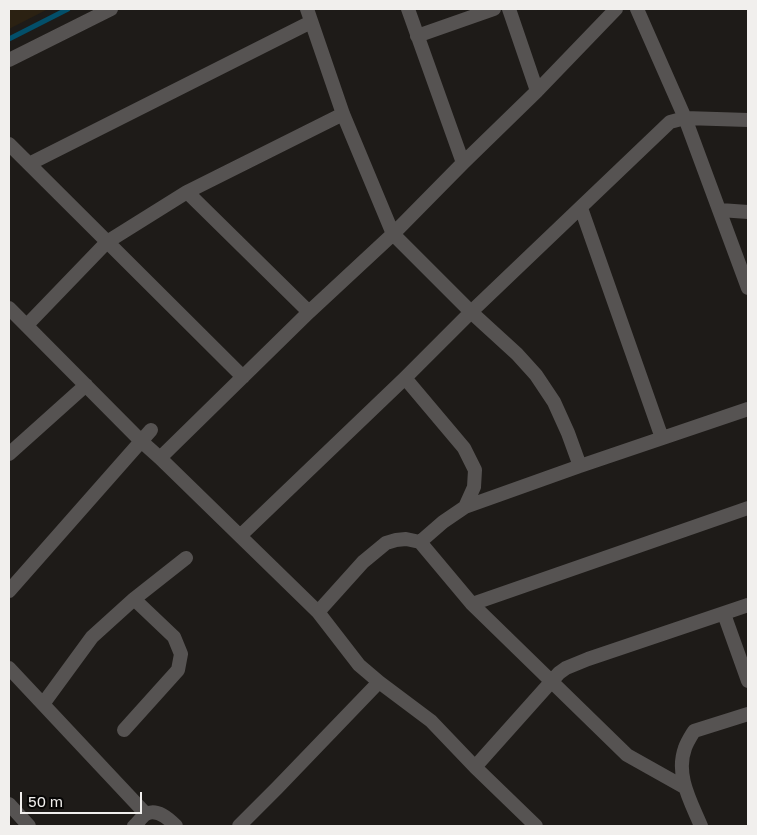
<!DOCTYPE html>
<html>
<head>
<meta charset="utf-8">
<style>
	body { margin:0 }
	#map { position:relative; width:757px; height:835px; overflow:hidden; background:#1e1b18; font-family:"Golos Text",sans-serif }
	canvas { display:block }
	.frame { position:absolute; inset:0; border:10px solid #f1efed; pointer-events:none }
	.scale { position:absolute; left:20px; top:792px; width:122px; height:22px; box-sizing:border-box; border:2px solid #f1efed; border-top:0; padding-left:6px; font-size:15px; line-height:18px; white-space:nowrap; color:#f1efed; -webkit-text-stroke:4px #070605; paint-order:stroke }
</style>
</head>
<body>
<div id="map">
<canvas width="757" height="835"></canvas>
<div class="frame"></div>
<div class="scale">50 m</div>
</div>
<script>
const g = document.querySelector('canvas').getContext('2d');
g.lineJoin = 'round';
function fillPath(path, color) { g.fillStyle = color; g.fill(path, 'evenodd'); }
function strokePath(path, color, width, dash) { g.strokeStyle = color; g.lineWidth = width; g.lineCap = dash ? 'butt' : 'round'; g.setLineDash(dash || []); g.stroke(path); }
fillPath(new Path2D(`
	M9,9H48L9,29Z`), '#2b2112');
strokePath(new Path2D(`
	M9,39L68,9`), '#034f6a', 5);
strokePath(new Path2D(`
	M307,9L343,114L393,234L471,312L517,354L536,375L554,402L568,433L580,466
	M408,9L463,163
	M509,9L537,91
	M637,9L685,118L748,288
	M417,36L494,9
	M9,60L111,9
	M9,144L243,377
	M29,164L311,22
	M187,192L309,312
	M581,208L662,438
	M720,210L748,212
	M9,308L141,441L160,458L318,612L359,665L379,682L431,721L475,767L536,826
	M27,325L107,242L187,192L343,114
	M405,378L464,448L475,470L474,487L465,507
	M9,454L86,385
	M160,458L309,312L393,234L463,163L537,91L616,9
	M240,536L405,378L471,312L670,122L685,118L748,120
	M420,542L472,604L627,755L684,787
	M9,591L151,430
	M472,604L748,508
	M318,612L363,562L386,543L396,540L406,539L420,542L443,522L465,507L580,466L748,409
	M724,614L748,681
	M9,668L146,814
	M43,704L92,637L134,599L186,558
	M124,730L178,670L181,654L174,637L134,599
	M475,767L559,673L566,668L588,659L748,605
	M9,804L29,826
	M134,826C138,823 142,816 146,814C157,808 169,819 176,826
	M239,826L277,788L379,682
	M701,826C691,802 675,775 685,748C687,742 691,736 694,731L748,714`), '#565352', 14);
</script>
</body>
</html>
